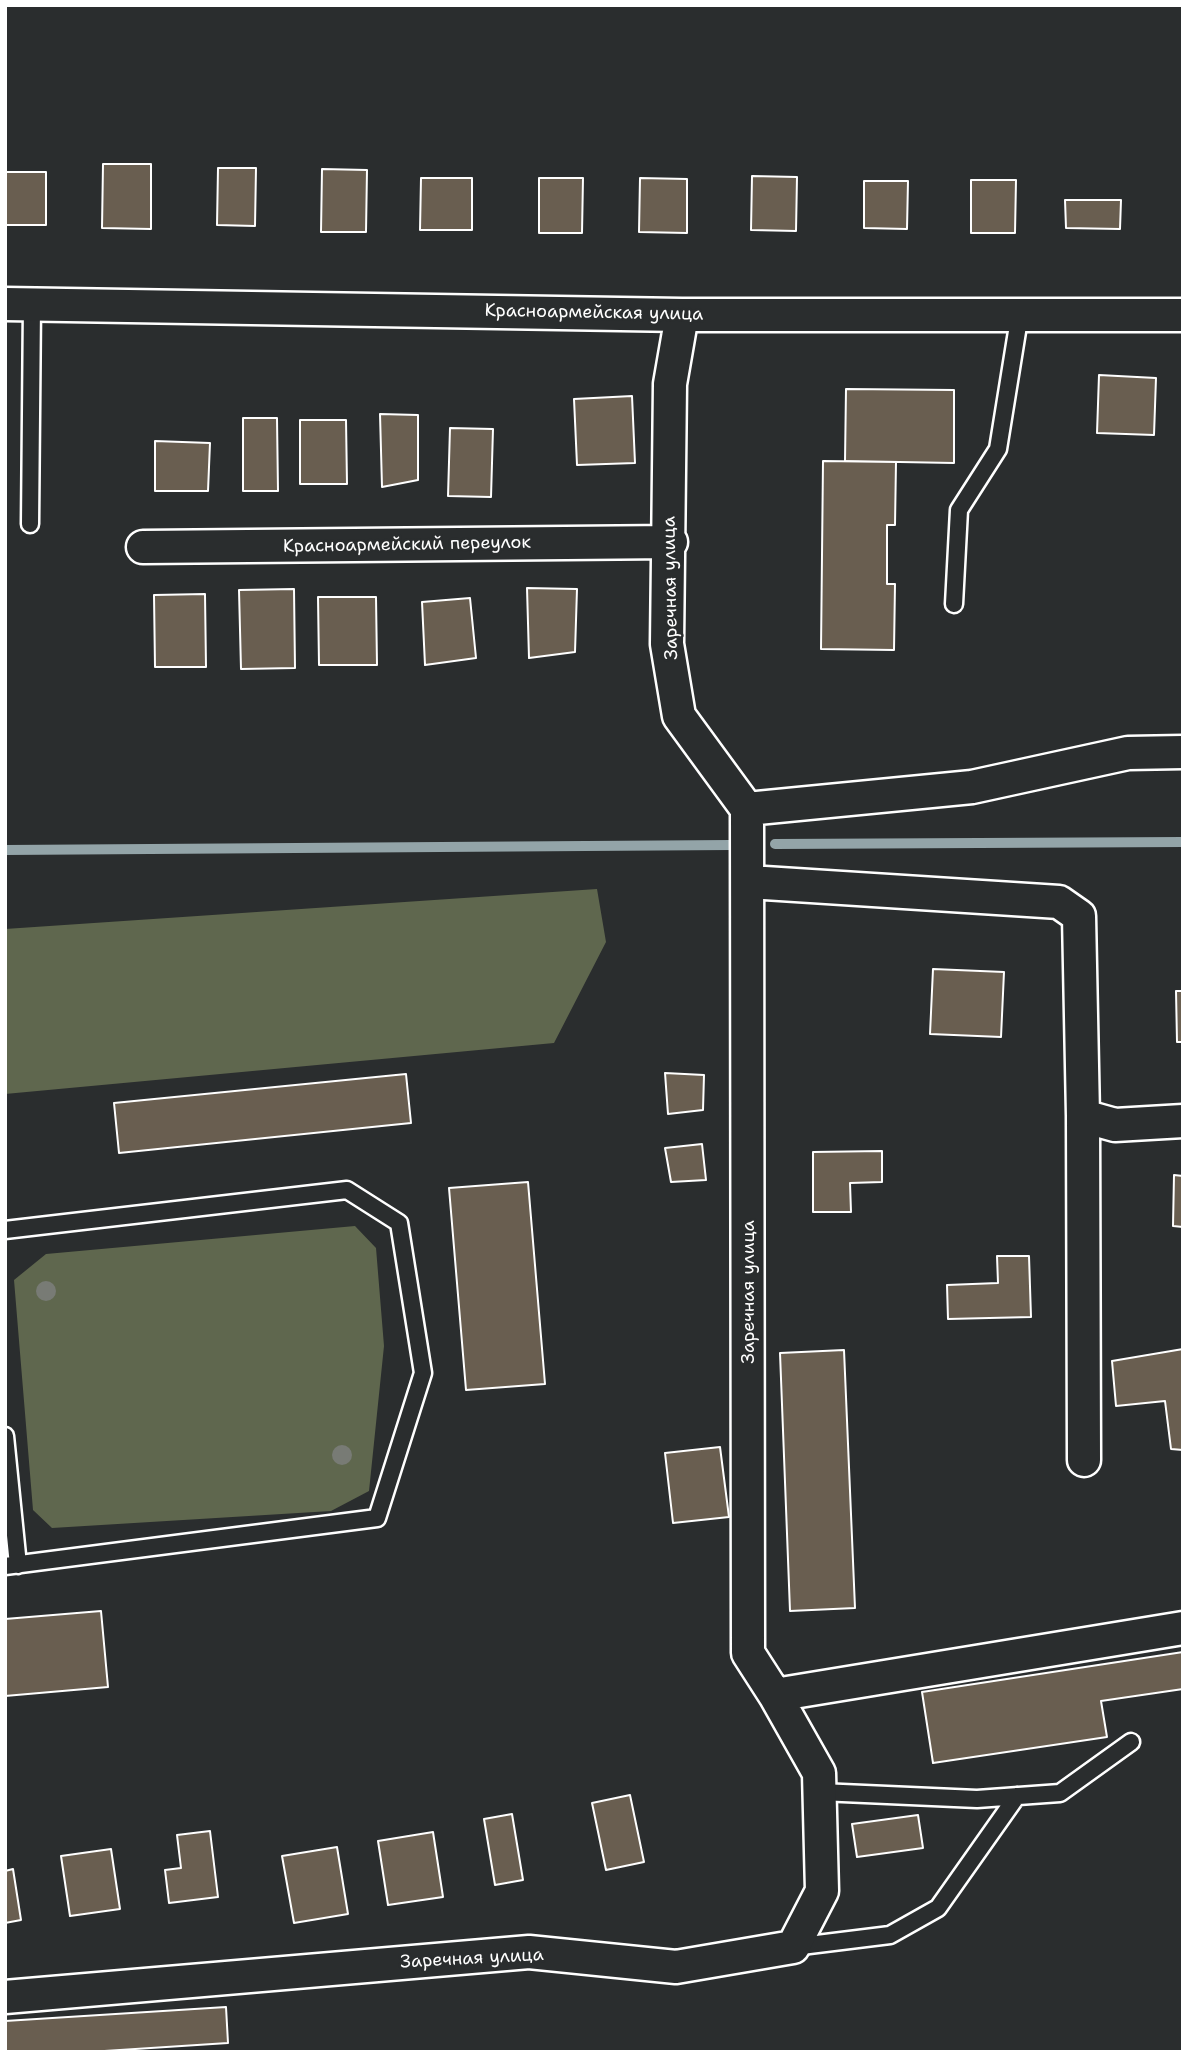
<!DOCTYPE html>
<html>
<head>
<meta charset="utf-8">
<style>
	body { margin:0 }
	#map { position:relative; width:1188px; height:2057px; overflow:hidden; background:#2a2d2e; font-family:"Shantell Sans",sans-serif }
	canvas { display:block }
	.frame { position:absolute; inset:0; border:7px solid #fff; pointer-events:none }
</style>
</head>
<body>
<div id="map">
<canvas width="1188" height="2057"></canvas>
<div class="frame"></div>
</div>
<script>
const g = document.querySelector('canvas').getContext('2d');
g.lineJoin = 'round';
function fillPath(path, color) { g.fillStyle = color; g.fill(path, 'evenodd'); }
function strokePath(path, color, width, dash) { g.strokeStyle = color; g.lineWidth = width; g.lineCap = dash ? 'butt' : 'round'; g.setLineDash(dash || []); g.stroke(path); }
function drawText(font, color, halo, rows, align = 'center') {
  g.font = font + ' "Shantell Sans",sans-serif'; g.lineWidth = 5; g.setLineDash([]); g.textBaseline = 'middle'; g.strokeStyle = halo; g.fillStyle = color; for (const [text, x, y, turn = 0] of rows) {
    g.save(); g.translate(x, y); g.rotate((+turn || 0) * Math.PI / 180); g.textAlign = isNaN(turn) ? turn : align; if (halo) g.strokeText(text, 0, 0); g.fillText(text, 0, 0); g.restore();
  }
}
fillPath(new Path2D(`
	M597,889L606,942L554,1043L5,1094V929Z
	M355,1226L376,1248L384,1346L369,1491L331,1511L52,1528L33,1510L14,1280L46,1254Z`), '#5f674e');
strokePath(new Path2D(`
	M775,844L1183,842
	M5,850L731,845`), '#93a4a8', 10);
const building = new Path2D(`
	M103,164H151V229L102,228Z
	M218,168H256L255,226L217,225Z
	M322,169L367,170L366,232H321Z
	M5,172H46V225H5Z
	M752,176L797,177L796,231L751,230Z
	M421,178H472V230H420Z
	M539,178H583L582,233H539Z
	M640,178L687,179V233L639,232Z
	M971,180H1016L1015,233H971Z
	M864,181H908L907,229L864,228Z
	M1065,200H1121L1120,229L1066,228Z
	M1099,375L1156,378L1154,435L1097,433Z
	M846,389L954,390V463L845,461Z
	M632,396L635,463L577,465L574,399Z
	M380,414L418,415V480L382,487Z
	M243,418H277L278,491H243Z
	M300,420H346L347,484H300Z
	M450,428L493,429L491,497L448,496Z
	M155,441L210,443L208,491H155Z
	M823,461L896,462L895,525H887V584H895L894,650L821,649Z
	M527,588L577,589L575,652L529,658Z
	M294,589L295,668L241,669L239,590Z
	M205,594L206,667H155L154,595Z
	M318,597H376L377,665H319Z
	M470,598L476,658L425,665L422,602Z
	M933,969L1004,972L1001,1037L930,1034Z
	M1176,991H1183V1042H1177Z
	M665,1073L704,1075L703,1110L668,1114Z
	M406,1074L411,1123L119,1153L114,1103Z
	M702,1144L706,1180L671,1182L665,1148Z
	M882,1151V1182L850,1183L851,1212H813V1152Z
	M1174,1175L1183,1176V1227L1173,1226Z
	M528,1182L545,1384L466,1390L449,1188Z
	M997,1256H1029L1031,1317L948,1319L947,1285L998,1283Z
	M1183,1349V1450L1171,1449L1165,1401L1116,1406L1112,1361Z
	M844,1350L855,1608L790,1611L780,1353Z
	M720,1447L729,1517L673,1523L665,1453Z
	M101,1611L108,1687L5,1696V1619Z
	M1183,1652V1689L1101,1701L1107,1737L933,1763L922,1692Z
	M630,1795L644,1862L606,1870L592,1803Z
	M512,1814L523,1880L495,1885L484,1819Z
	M918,1815L923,1848L857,1857L852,1824Z
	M210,1831L218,1897L169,1903L165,1870L181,1868L177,1835Z
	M433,1832L443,1897L388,1905L378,1841Z
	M337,1847L348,1914L294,1923L282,1856Z
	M111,1849L120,1909L70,1916L61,1856Z
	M13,1869L21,1920L5,1923V1871Z
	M226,2007L228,2043L89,2052H5V2021Z`);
fillPath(building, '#695e50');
strokePath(building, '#fff', 2);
const lane = new Path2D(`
	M30,524L32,304
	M954,604L959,510L998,449L1020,313
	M5,1230L347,1190L399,1223L423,1373L377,1518L5,1566
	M5,1436L18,1565
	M820,1792L977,1799L1060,1793L1131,1742
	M793,1947L890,1935L938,1908L1017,1796`);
const street = new Path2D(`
	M5,304L682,315H1183
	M682,315L670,384L667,644L679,716L747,809L748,1653L775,1695L1183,1628
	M143,547L671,542
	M747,809L972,787L1128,753L1183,752
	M749,882L1059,902L1079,916L1083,1116L1115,1125L1183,1121
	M1083,1116L1084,1460
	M5,1997L529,1952L676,1967L793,1947L822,1891L819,1773L775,1695`);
strokePath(lane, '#fff', 21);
strokePath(street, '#fff', 37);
strokePath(lane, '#2a2d2e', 16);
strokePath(street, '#2a2d2e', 32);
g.fillStyle = '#787b75';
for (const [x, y] of [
	[46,1291],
	[342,1455]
]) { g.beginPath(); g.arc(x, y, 10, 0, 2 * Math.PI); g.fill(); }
drawText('18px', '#fff', '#2a2d2e', [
	["Красноармейская улица",594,313,1],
	["Красноармейский переулок",407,545,-1],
	["Заречная улица",671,588,-91],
	["Заречная улица",749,1292,-90],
	["Заречная улица",472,1959,-3]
]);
</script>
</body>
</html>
